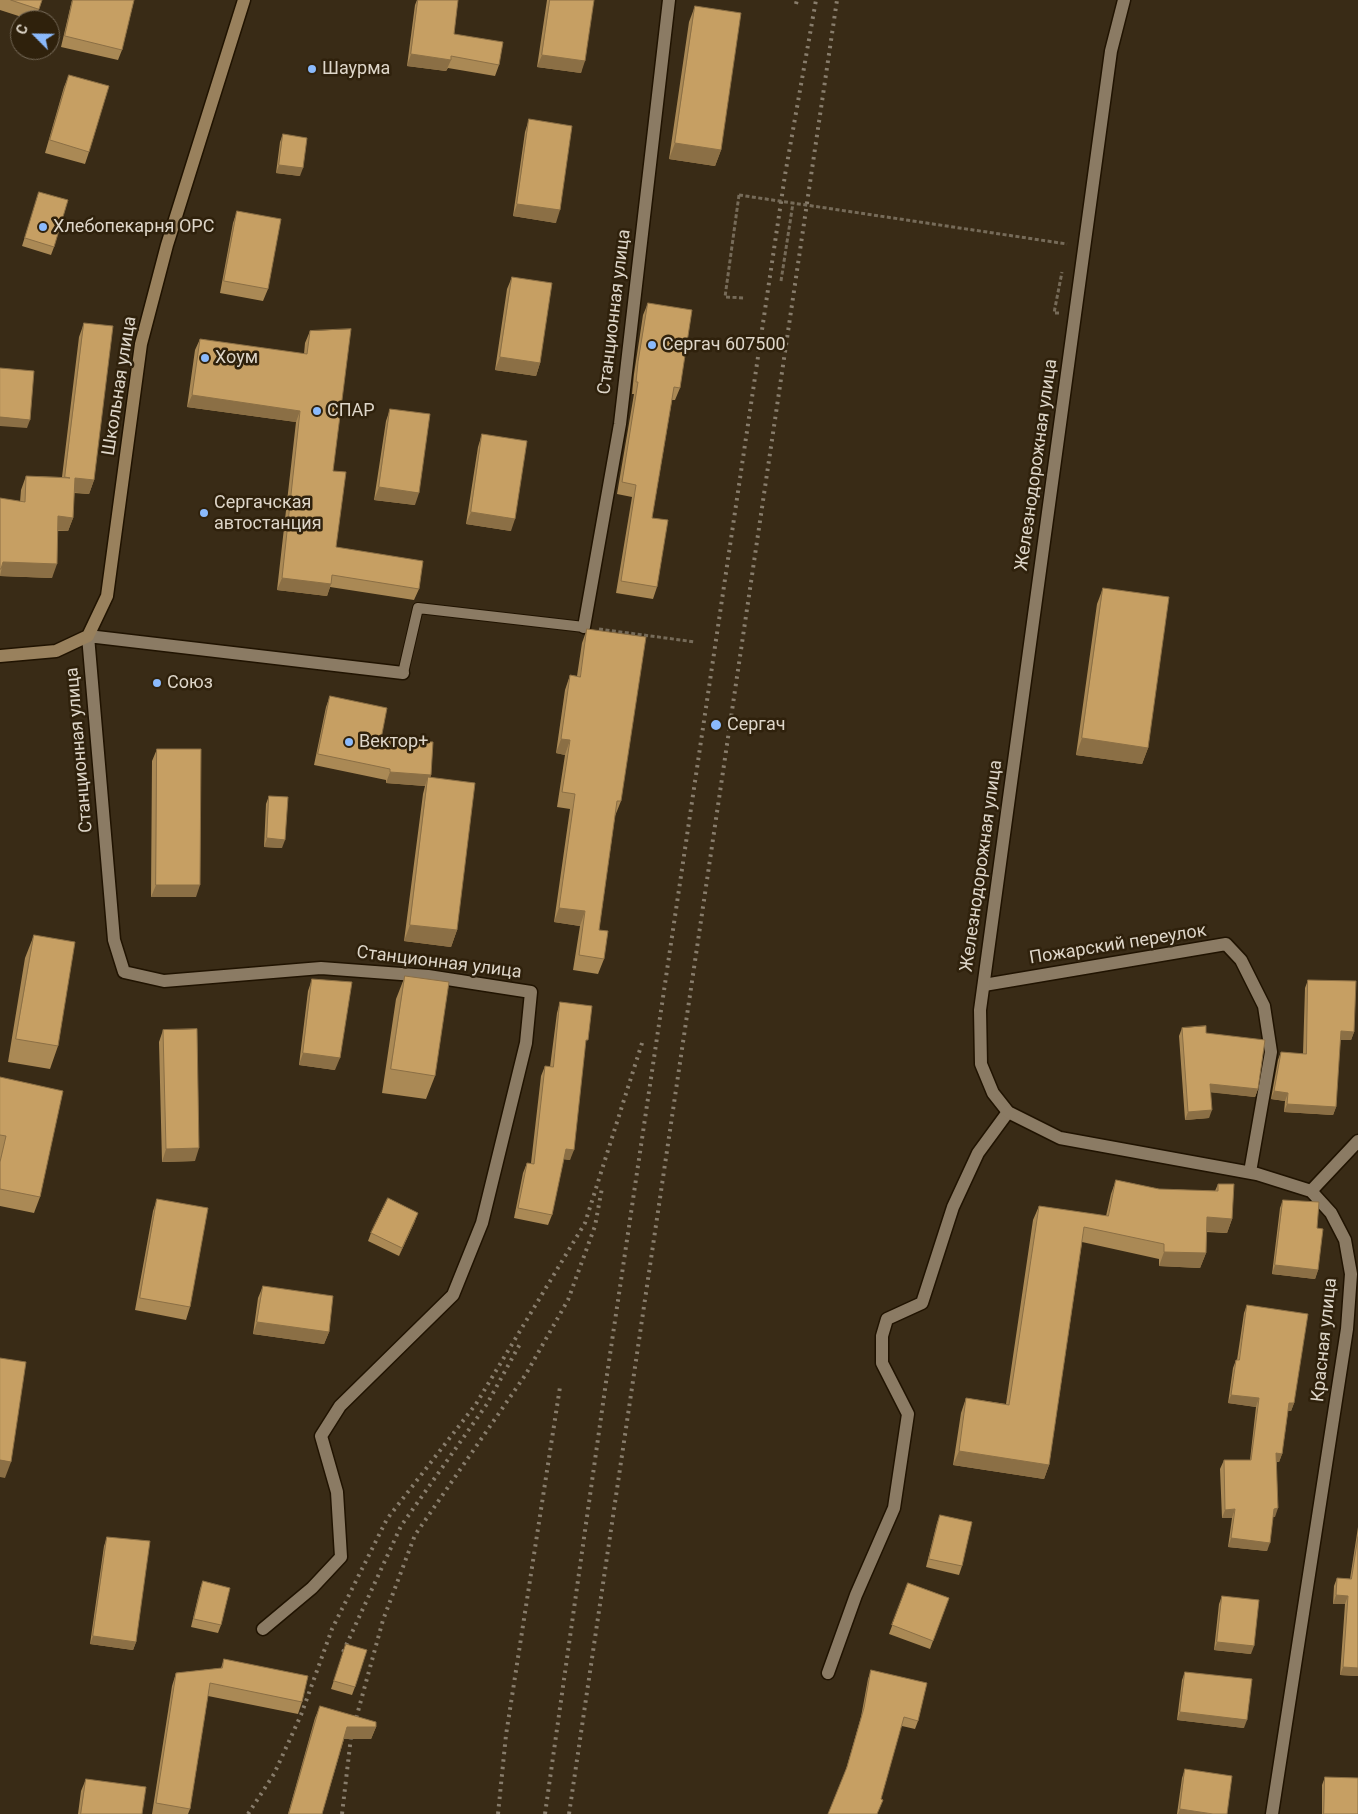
<!DOCTYPE html>
<html>
<head>
<meta charset="utf-8">
<style>
	body { margin:0 }
	#map { position:relative; width:1358px; height:1814px; overflow:hidden; background:#392b16; font-family:Roboto,sans-serif }
	canvas { display:block }
	.north { position:absolute; left:10px; top:10px; width:50px; height:50px; box-sizing:border-box; background:#2f210c; border:1px solid #756958; border-radius:50%; rotate:293deg; font-size:14px; font-weight:700; line-height:20px; text-align:center; color:#ded6c9 }
	.north::after { content:''; display:block; margin:auto; width:18px; height:22px; background:#8bbafc; clip-path:polygon(50% 0,100% 100%,50% 72%,0 100%) }
</style>
</head>
<body>
<div id="map">
<canvas width="1358" height="1814"></canvas>
<div class="north">С</div>
</div>
<script>
const g = document.querySelector('canvas').getContext('2d');
g.lineJoin = 'round';
function strokePath(path, color, width, dash) { g.strokeStyle = color; g.lineWidth = width; g.lineCap = dash ? 'butt' : 'round'; g.setLineDash(dash || []); g.stroke(path); }
function fillPath(path, color) { g.fillStyle = color; g.fill(path, 'evenodd'); }
function drawText(font, color, halo, rows, align = 'center') {
  g.font = font + ' Roboto,sans-serif'; g.lineWidth = 5; g.setLineDash([]); g.textBaseline = 'middle'; g.strokeStyle = halo; g.fillStyle = color; for (const [text, x, y, turn = 0] of rows) {
    g.save(); g.translate(x, y); g.rotate((+turn || 0) * Math.PI / 180); g.textAlign = isNaN(turn) ? turn : align; if (halo) g.strokeText(text, 0, 0); g.fillText(text, 0, 0); g.restore();
  }
}
const service = new Path2D(`
	M403,673L418,608L584,627`);
const minor = new Path2D(`
	M584,627L620,424L669,0
	M984,985L1226,944L1241,960L1264,1006L1271,1052L1250,1172
	M1311,1191L1358,1141
	M263,1629L312,1588L341,1557L337,1492L321,1436L340,1406L453,1295L482,1223L526,1043L531,992L428,976L321,968L164,981L124,972L114,940L88,636L403,673
	M828,1673L856,1595L894,1508L908,1414L882,1363V1336L887,1319L922,1303L953,1207L978,1153L1008,1112`);
const tertiary = new Path2D(`
	M1124,0L1111,51L980,1010L981,1064L993,1093L1008,1112L1060,1138L1257,1174L1311,1191L1331,1213L1345,1240L1351,1274L1347,1329L1272,1814`);
const secondary = new Path2D(`
	M0,656L56,651L88,636L107,596L141,344L167,245L244,0`);
strokePath(service, '#201301', 12);
strokePath(minor, '#201301', 15);
strokePath(tertiary, '#201301', 15);
strokePath(secondary, '#201301', 15);
strokePath(new Path2D(`
	M739,195L725,297L745,298
	M781,281L793,203
	M1059,313H1054L1062,272
	M599,629L695,642`), '#766b59', 3, [4, 2.5]);
strokePath(service, '#8b7b64', 10);
strokePath(minor, '#8b7b64', 12);
strokePath(tertiary, '#8b7b64', 12);
strokePath(secondary, '#99815d', 12);
strokePath(new Path2D(`
	M796,4L797,0
	M343,1652L401,1526L487,1404L521,1342
	M248,1814L274,1774L301,1715L332,1629L387,1519L476,1404L585,1223L643,1040
	M342,1814L351,1737L383,1620L415,1535L526,1374L568,1300L595,1226L602,1188
	M498,1814L506,1735L560,1387
	M545,1814L608,1368L785,175L816,0
	M569,1814L837,0`), '#887d6c', 4, [2.5, 5]);
strokePath(new Path2D(`
	M739,195L1067,244`), '#766b59', 3, [4, 2.5]);
fillPath(new Path2D(`
	M0,0H42L35,20H31L0,10Z
	M72,0H134L122,50L118,60L61,47Z
	M417,0H458L454,34L499,65L495,76L448,68L446,71L407,66L415,5Z
	M547,0H594L581,73L537,67Z
	M695,6L721,150L715,166L669,159L689,22Z
	M69,75L89,152L85,164L45,153L64,87Z
	M529,119L556,223L513,216L525,132Z
	M283,134L300,176L276,173L280,142Z
	M39,192L54,247L51,255L22,246Z
	M237,211L268,289L263,301L220,293L233,223Z
	M512,277L540,363L536,376L495,370L507,289Z
	M648,303L680,388L675,400H672L652,518L657,587L653,599L616,593L632,497L617,494L634,394H632L634,374L643,315Z
	M84,323L94,480L89,494L74,493L73,518L68,531H57L52,578L0,576V498L20,502L21,490L26,476L62,477L79,337Z
	M310,331L333,471L336,547L419,589L414,600L330,587L327,596L277,590L296,422L187,407L195,350L200,339L304,354L305,343Z
	M390,409L415,505L374,500L386,421Z
	M482,434L511,531L466,524L478,447Z
	M1103,588L1148,748L1142,764L1076,755L1097,604Z
	M587,629L621,801L615,816L599,930L604,959L598,974L573,970L580,926L554,922L570,809L557,807L565,755L556,753L565,690L570,675L577,676L582,643Z
	M330,696L381,739L431,775L430,778L457,930L451,947L404,941L423,794L425,786L386,783V780L314,765L326,707Z
	M157,749L196,897H151L152,761Z
	M269,796L282,848L264,847L266,804Z
	M34,935L58,1046L50,1069L8,1062L25,958Z
	M405,976L435,1076L426,1099L382,1093L396,999Z
	M312,979L335,1070L299,1065L308,991Z
	M1308,980L1354,1032L1351,1040H1340L1336,1107L1333,1115L1284,1112L1285,1101L1271,1099L1278,1060L1281,1052L1303,1054L1305,988Z
	M560,1002L585,1050L570,1160L563,1159L552,1215L548,1225L514,1218L523,1173L527,1163H531L541,1076L545,1066L550,1067L557,1013Z
	M1182,1028L1206,1033L1258,1089L1255,1097L1211,1092L1209,1118L1185,1120L1179,1036Z
	M163,1030L195,1161L162,1162L159,1042Z
	M0,1077L40,1197L34,1213L0,1206Z
	M1116,1180L1159,1189L1215,1191L1218,1184L1232,1219L1227,1233L1206,1232V1253L1200,1268L1159,1266V1259L1082,1242L1049,1465L1044,1479L953,1465L961,1413L966,1398L1006,1404L1033,1220L1039,1206L1106,1216L1111,1194Z
	M157,1199L190,1307L186,1320L135,1310L153,1211Z
	M1283,1200L1317,1228L1318,1270L1315,1279L1272,1274L1280,1208Z
	M415,1221L399,1256L368,1241L371,1233Z
	M263,1286L329,1332L324,1344L253,1334L258,1298Z
	M1247,1305L1294,1403L1291,1411H1288L1282,1454L1279,1462H1277L1275,1517H1273L1267,1551L1228,1547L1232,1518H1222L1220,1469L1224,1460H1250L1256,1407L1228,1403L1233,1368L1236,1360H1237L1244,1313Z
	M940,1515L962,1566L959,1575L926,1567L937,1523Z
	M1358,1527V1676L1340,1675L1345,1604H1333L1334,1586L1337,1578L1350,1579Z
	M107,1537L136,1642L133,1650L90,1644L104,1546Z
	M203,1581L221,1625L218,1633L191,1627L200,1589Z
	M908,1583L949,1598L930,1649L889,1634Z
	M1222,1596L1251,1654L1214,1650L1219,1604Z
	M346,1644L355,1687L352,1695L331,1689Z
	M224,1659L302,1702L298,1714L208,1696L190,1809L188,1814H152L172,1686L176,1673L221,1668Z
	M871,1670L918,1721L915,1729L902,1726L845,1773L861,1717L868,1679Z
	M1185,1672L1244,1728L1177,1720L1182,1680Z
	M320,1706L376,1727L371,1739H344L322,1814H288L315,1718Z
	M1185,1769L1227,1814H1177L1182,1778Z
	M1325,1777L1358,1814H1322V1785Z
	M86,1779L142,1814H78L81,1791Z`), '#aa8955');
fillPath(new Path2D(`
	M411,54L451,60L446,71L407,66Z
	M542,55L585,61L581,73L537,67Z
	M675,143L721,150L715,166L669,159Z
	M279,165L303,168L300,176L276,173Z
	M517,204L560,210L556,223L513,216Z
	M500,357L540,363L536,376L495,370Z
	M192,395L300,411L296,422L187,407Z
	M0,417L30,420L27,428L0,426Z
	M75,478L94,480L89,494L70,492Z
	M379,487L419,493L415,505L374,500Z
	M471,512L515,519L511,531L466,524Z
	M58,516L73,518L68,531L52,530Z
	M3,562L57,564L52,578L0,576Z
	M282,578L331,584L327,596L277,590Z
	M1082,738L1148,748L1142,764L1076,755Z
	M561,739L570,740L565,755L556,753Z
	M390,772L431,775L428,784V777L425,786L386,783Z
	M267,838L285,840L282,848L264,847Z
	M156,885H200L196,897H151Z
	M559,908L585,911L580,926L554,922Z
	M410,925L457,930L451,947L404,941Z
	M1341,1031L1354,1032L1351,1040H1338Z
	M303,1053L340,1058L335,1070L299,1065Z
	M1210,1084L1258,1089L1255,1097L1207,1092Z
	M1274,1091L1288,1093L1285,1101L1271,1099Z
	M1287,1104L1336,1107L1333,1115L1284,1112Z
	M1212,1110L1209,1118L1185,1120L1188,1112Z
	M199,1148L195,1161L162,1162L166,1149Z
	M566,1149L574,1150L570,1160L562,1159Z
	M418,1213L415,1221L399,1256L402,1248Z
	M1207,1217L1232,1219L1227,1233L1202,1231Z
	M1164,1252L1206,1253L1200,1268L1159,1266Z
	M1275,1265L1318,1270L1315,1279L1272,1274Z
	M257,1322L329,1332L324,1344L253,1334Z
	M1231,1395L1259,1398L1256,1407L1228,1403Z
	M1289,1403H1294L1291,1411H1286Z
	M959,1451L1049,1465L1044,1479L953,1465Z
	M1276,1453L1282,1454L1279,1462L1273,1461Z
	M0,1460L11,1462L5,1478L0,1477Z
	M1278,1508L1275,1517H1271L1274,1509Z
	M1235,1509L1232,1518H1222L1225,1510Z
	M1231,1538L1270,1543L1267,1551L1228,1547Z
	M1336,1595L1348,1596L1345,1604H1333Z
	M93,1636L136,1642L133,1650L90,1644Z
	M1217,1642L1254,1646L1251,1654L1214,1650Z
	M1343,1667L1358,1668V1676L1340,1675Z
	M1180,1712L1247,1720L1244,1728L1177,1720Z
	M347,1727H376L371,1739H343Z
	M1180,1809L1213,1814H1178Z`), '#8b6f45');
const building = new Path2D(`
	M11,0H42L39,9Z
	M73,0H134L122,50L65,36Z
	M418,0H458L454,34L503,42L499,65L451,56V60L411,54Z
	M550,0H594L585,61L542,55Z
	M695,6L741,13L721,150L675,143Z
	M69,75L109,86L89,152L50,140Z
	M529,119L572,126L560,210L517,204Z
	M283,134L307,138L303,168L279,165Z
	M39,192L68,200L54,247L25,238Z
	M237,211L281,219L268,289L224,281Z
	M512,277L552,283L540,363L500,357Z
	M648,303L692,310L680,388L674,387L652,518L668,520L657,587L621,581L636,485L622,482L638,382H636L638,362Z
	M84,323L113,326L94,480L75,478L73,518L58,516L57,564L3,562L1,569H0V498L25,502L26,476L70,478L65,477Z
	M351,329L333,471L346,472L336,547L423,561L419,589L332,575L331,584L282,578L300,411L192,395L200,339L307,354L310,331Z
	M0,368L34,371L30,420L0,417Z
	M390,409L430,414L419,493L379,487Z
	M482,434L527,441L515,519L471,512Z
	M1103,588L1169,597L1148,748L1082,738Z
	M587,629L646,637L621,801H617L599,930L608,931L604,959L579,955L585,911L559,908L575,794L562,792L570,740L561,739L570,675L580,677Z
	M330,696L387,708L381,739L433,742L431,775L390,772V769L318,754Z
	M157,749H201L200,885H156Z
	M428,777L475,783L457,930L410,925Z
	M269,796L288,797L285,840L267,838Z
	M34,935L75,942L58,1046L16,1039Z
	M405,976L449,982L435,1076L391,1069Z
	M312,979L352,982L340,1058L303,1053Z
	M1308,980L1356,981L1354,1032L1341,1031L1336,1107L1287,1104L1288,1093L1274,1091L1281,1052L1306,1054Z
	M560,1002L592,1006L588,1040H586L574,1150L566,1149L552,1215L518,1208L527,1163L534,1164L545,1066L553,1067Z
	M1206,1026V1033L1265,1040L1258,1089L1210,1084L1212,1110L1188,1112L1182,1028Z
	M197,1029L199,1148L166,1149L163,1030Z
	M0,1077L63,1091L40,1197L0,1189V1162L6,1136L0,1135Z
	M1116,1180L1159,1189L1218,1191V1184H1234L1232,1219L1207,1217L1206,1253L1164,1252V1244L1084,1227L1049,1465L959,1451L966,1398L1009,1405L1039,1206L1108,1216Z
	M388,1198L418,1213L402,1248L371,1233Z
	M157,1199L208,1208L190,1307L140,1298Z
	M1283,1200L1319,1202L1317,1228L1323,1229L1318,1270L1275,1265Z
	M263,1286L333,1296L329,1332L257,1322Z
	M1247,1305L1308,1314L1294,1403H1289L1282,1454L1276,1453L1278,1508L1274,1509L1270,1543L1231,1538L1235,1509L1225,1510L1224,1460H1251L1259,1398L1231,1395L1236,1360H1239Z
	M0,1358L26,1362L11,1462L0,1460Z
	M940,1515L972,1522L962,1566L929,1559Z
	M107,1537L150,1541L136,1642L93,1636Z
	M1358,1537V1668L1343,1667L1348,1596L1336,1595L1337,1578L1351,1579Z
	M203,1581L230,1588L221,1625L194,1619Z
	M908,1583L949,1598L933,1641L892,1625Z
	M1222,1596L1259,1600L1254,1646L1217,1642Z
	M346,1644L367,1650L355,1687L334,1681Z
	M224,1659L308,1676L302,1702L210,1683L190,1809L156,1803L176,1673L222,1668Z
	M871,1670L927,1683L918,1721L904,1717L881,1799L883,1800L877,1814H828L847,1767L864,1708Z
	M1185,1672L1252,1679L1247,1720L1180,1712Z
	M320,1706L376,1722V1727H347L322,1814H289Z
	M1185,1769L1232,1776L1227,1814H1213L1180,1809Z
	M1325,1777L1358,1778V1814H1324Z
	M86,1779L146,1787L142,1814H81Z`);
fillPath(building, '#c69f63');
strokePath(building, '#8b6f45', 1);
for (const [x, y, r, color] of [
	[312,69,5,"#8bbafc"],
	[43,227,5,"#8bbafc"],
	[652,345,5,"#8bbafc"],
	[205,358,5,"#8bbafc"],
	[317,411,5,"#8bbafc"],
	[204,513,5,"#8bbafc"],
	[157,683,5,"#8bbafc"],
	[716,725,6,"#8bbafc"],
	[349,742,5,"#8bbafc"]
]) { const dot = new Path2D(); dot.arc(x, y, r, 0, 2 * Math.PI); g.fillStyle = color; g.fill(dot); strokePath(dot, '#2f210c', 2); }
drawText('18px', '#ded6c9', '#2f210c', [
	["Шаурма",322,69],
	["Хлебопекарня ОРС",53,227],
	["Сергач 607500",662,345],
	["Хоум",215,358],
	["СПАР",327,411],
	["Сергачская",214,503],
	["автостанция",214,524],
	["Союз",167,683],
	["Сергач",727,725],
	["Вектор+",359,742]
], 'left');
drawText('18px', '#ded6c9', '#2f210c', [
	["Станционная улица",615,312,-83],
	["Школьная улица",120,386,-81],
	["Железнодорожная улица",1037,465,-82],
	["Станционная улица",80,750,-95],
	["Железнодорожная улица",982,866,-82],
	["Пожарский переулок",1118,945,-9],
	["Станционная улица",439,963,7],
	["Красная улица",1325,1340,-84]
]);
</script>
</body>
</html>
